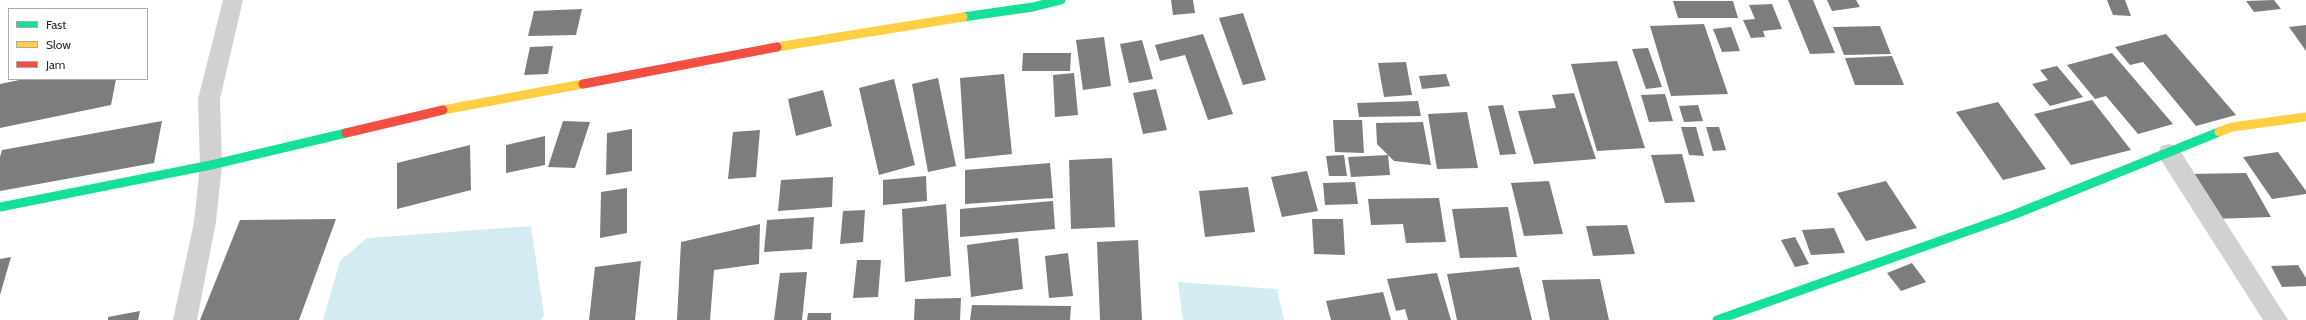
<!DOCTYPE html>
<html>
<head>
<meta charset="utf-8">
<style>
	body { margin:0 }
	#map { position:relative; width:2306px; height:320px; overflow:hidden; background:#fff; font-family:Cabin,sans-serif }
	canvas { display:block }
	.legend { position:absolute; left:8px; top:8px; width:140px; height:72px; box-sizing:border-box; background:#fff; border:1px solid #ababab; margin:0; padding:5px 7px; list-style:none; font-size:12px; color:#2c2c2c }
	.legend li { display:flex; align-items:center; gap:8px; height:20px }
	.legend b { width:20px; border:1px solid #ababab }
</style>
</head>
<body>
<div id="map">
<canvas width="2306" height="320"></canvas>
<ul class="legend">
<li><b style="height:5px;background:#16e098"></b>Fast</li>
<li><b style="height:5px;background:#ffcf43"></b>Slow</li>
<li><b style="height:5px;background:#f24e42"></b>Jam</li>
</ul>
</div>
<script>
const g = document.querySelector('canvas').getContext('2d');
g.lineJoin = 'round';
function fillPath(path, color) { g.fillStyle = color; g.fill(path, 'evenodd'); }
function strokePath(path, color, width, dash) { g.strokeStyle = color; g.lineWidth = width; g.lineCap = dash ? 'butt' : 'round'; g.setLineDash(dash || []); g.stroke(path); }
fillPath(new Path2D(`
	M531,226L544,315L541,320H323L340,261L367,238Z
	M1178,282L1277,289L1284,320H1183Z`), '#d4ebf2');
fillPath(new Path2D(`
	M1171,0H1193L1195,13L1173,15Z
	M1788,0H1813L1835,53L1810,54Z
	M1827,0H1856L1860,7L1832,11Z
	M2107,0H2125L2131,16L2113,15Z
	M2274,0L2281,9L2254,12L2246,1Z
	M1673,1H1733L1738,18H1678Z
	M1772,4L1782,29L1763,31L1765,37L1751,38L1743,20L1755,19L1749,5Z
	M582,9L576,35L528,36L534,11Z
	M1243,13L1266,80L1243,85L1219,18Z
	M1704,24L1728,94L1671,96L1650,26Z
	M2306,25V51L2289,27Z
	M1880,26L1891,54L1844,55L1833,27Z
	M1731,27L1740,51L1722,52L1713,29Z
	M1203,34L1233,114L1208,120L1185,55L1160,61L1155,45Z
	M2166,34L2236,115L2196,126L2143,62L2130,65L2115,47Z
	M1104,37L1111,86L1083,90L1076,40Z
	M1142,40L1153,79L1129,83L1120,44Z
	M553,46L548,74L524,75L530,47Z
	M1648,48L1662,87L1646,89L1632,49Z
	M1023,53H1071L1070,71H1022Z
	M2112,53L2173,124L2138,134L2106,96L2095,99L2067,65Z
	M1892,56L1904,85H1855L1845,58Z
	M1617,61L1645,148L1597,151L1571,64Z
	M1406,62L1412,95L1384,97L1378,63Z
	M2057,66L2083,97L2050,106L2032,84L2048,80L2040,70Z
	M1074,73L1078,115L1055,117L1053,75Z
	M1004,74L1012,154L965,159L960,78Z
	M1446,74L1450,86L1422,89L1419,76Z
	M938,78L956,166L928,172L912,84Z
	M24,79H116L111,105L0,128V84Z
	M894,79L915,165L879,175L859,88Z
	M1156,89L1167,130L1143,134L1133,93Z
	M823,90L832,126L796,136L788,99Z
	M1574,93L1596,159L1534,164L1518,111L1556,108L1552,95Z
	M1665,94L1673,121L1649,122L1641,95Z
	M2092,100L2131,150L2071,165L2034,114Z
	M1418,101L1421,116L1359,117L1357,103Z
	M1998,102L2046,169L2003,180L1956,112Z
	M1503,105L1516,154L1500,155L1488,106Z
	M1698,105L1703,121L1684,122L1679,106Z
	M1467,112L1478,168L1437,169L1428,114Z
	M1333,120H1362L1364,153L1335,152Z
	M162,121L154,163L0,191V157L2,150Z
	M563,121L590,122L575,168L548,167Z
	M1423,122L1431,165L1394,161L1377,144L1376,123Z
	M1681,127H1696L1704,156L1689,155Z
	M1706,127H1719L1726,150L1713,151Z
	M632,129V171L606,175L607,133Z
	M760,130L756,177L728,179L733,132Z
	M545,136V165L506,173V145Z
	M470,145L471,190L397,209V163Z
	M2278,152L2306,191V194L2272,199L2243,157Z
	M1682,154L1695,202L1665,203L1651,155Z
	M1344,155L1347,176H1329L1326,156Z
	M1388,155L1390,175L1351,177L1348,157Z
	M1112,158L1115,227L1071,229L1069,160Z
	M1050,163L1053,198L965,204V170Z
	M1307,171L1318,211L1282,217L1271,177Z
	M2246,173L2271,217L2212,219L2188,174Z
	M926,176L927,201L883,205V180Z
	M833,177L832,207L778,211L781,180Z
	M1549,181L1563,234L1524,236L1511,183Z
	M1886,181L1917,228L1866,241L1837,193Z
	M1355,182L1358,204L1325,205L1323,183Z
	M1248,187L1255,232L1205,237L1199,191Z
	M627,188V233L600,238L601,192Z
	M1439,198L1446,242L1406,243L1403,224L1371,225L1368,199Z
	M1053,201L1055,229L960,237V209Z
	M946,204L951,276L905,282L902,209Z
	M1508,207L1517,257L1460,258L1452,209Z
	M865,210L863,242L840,244L843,211Z
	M814,217L812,249L764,252L767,220Z
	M336,219L299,320H200L240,220Z
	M1312,219H1343L1345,255L1314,254Z
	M760,224L759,264L714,270L710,320H677L681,242Z
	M1627,225L1635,254L1593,256L1586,226Z
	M1834,228L1845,253L1811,255L1802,230Z
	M1795,237L1809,264L1795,267L1781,240Z
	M1018,238L1023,289L971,297L967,245Z
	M1138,240L1142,320H1100L1097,242Z
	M1068,253L1073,296L1049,298L1045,256Z
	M11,257L0,295V259Z
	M857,260H881L878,297L853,298Z
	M641,261L635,320H589L595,267Z
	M1912,263L1926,282L1901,291L1887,273Z
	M2298,265L2306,278V286L2282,287L2271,266Z
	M1519,267L1532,320H1457L1447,274Z
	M807,272L802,320H774L780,273Z
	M1437,273L1451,320H1408L1405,309L1396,311L1387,279Z
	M1600,279L1609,320H1550L1542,280Z
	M1383,292L1391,320H1331L1326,301Z
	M961,298L960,320H914L915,299Z
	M972,305L1071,306L1070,320H970Z
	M140,311L138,320H108V317Z
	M808,313H831V320H807Z`), '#7d7d7d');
fillPath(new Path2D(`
	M223,0H243L220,99L222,165L216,222L197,320H173L194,222L200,165L198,99Z
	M2169,144L2177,146L2288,320H2263L2161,160L2158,153L2161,146Z`), '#d1d1d1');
strokePath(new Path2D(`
	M963,17L1033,7L1061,0
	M0,207L211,165L346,133
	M1717,320L2013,215L2219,132`), '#16e098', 9);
strokePath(new Path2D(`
	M777,47L963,17
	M443,110L583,84
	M2219,132L2232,127L2306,117`), '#ffcf43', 9);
strokePath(new Path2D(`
	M583,84L777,47
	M346,133L443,110`), '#f24e42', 9);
</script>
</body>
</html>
